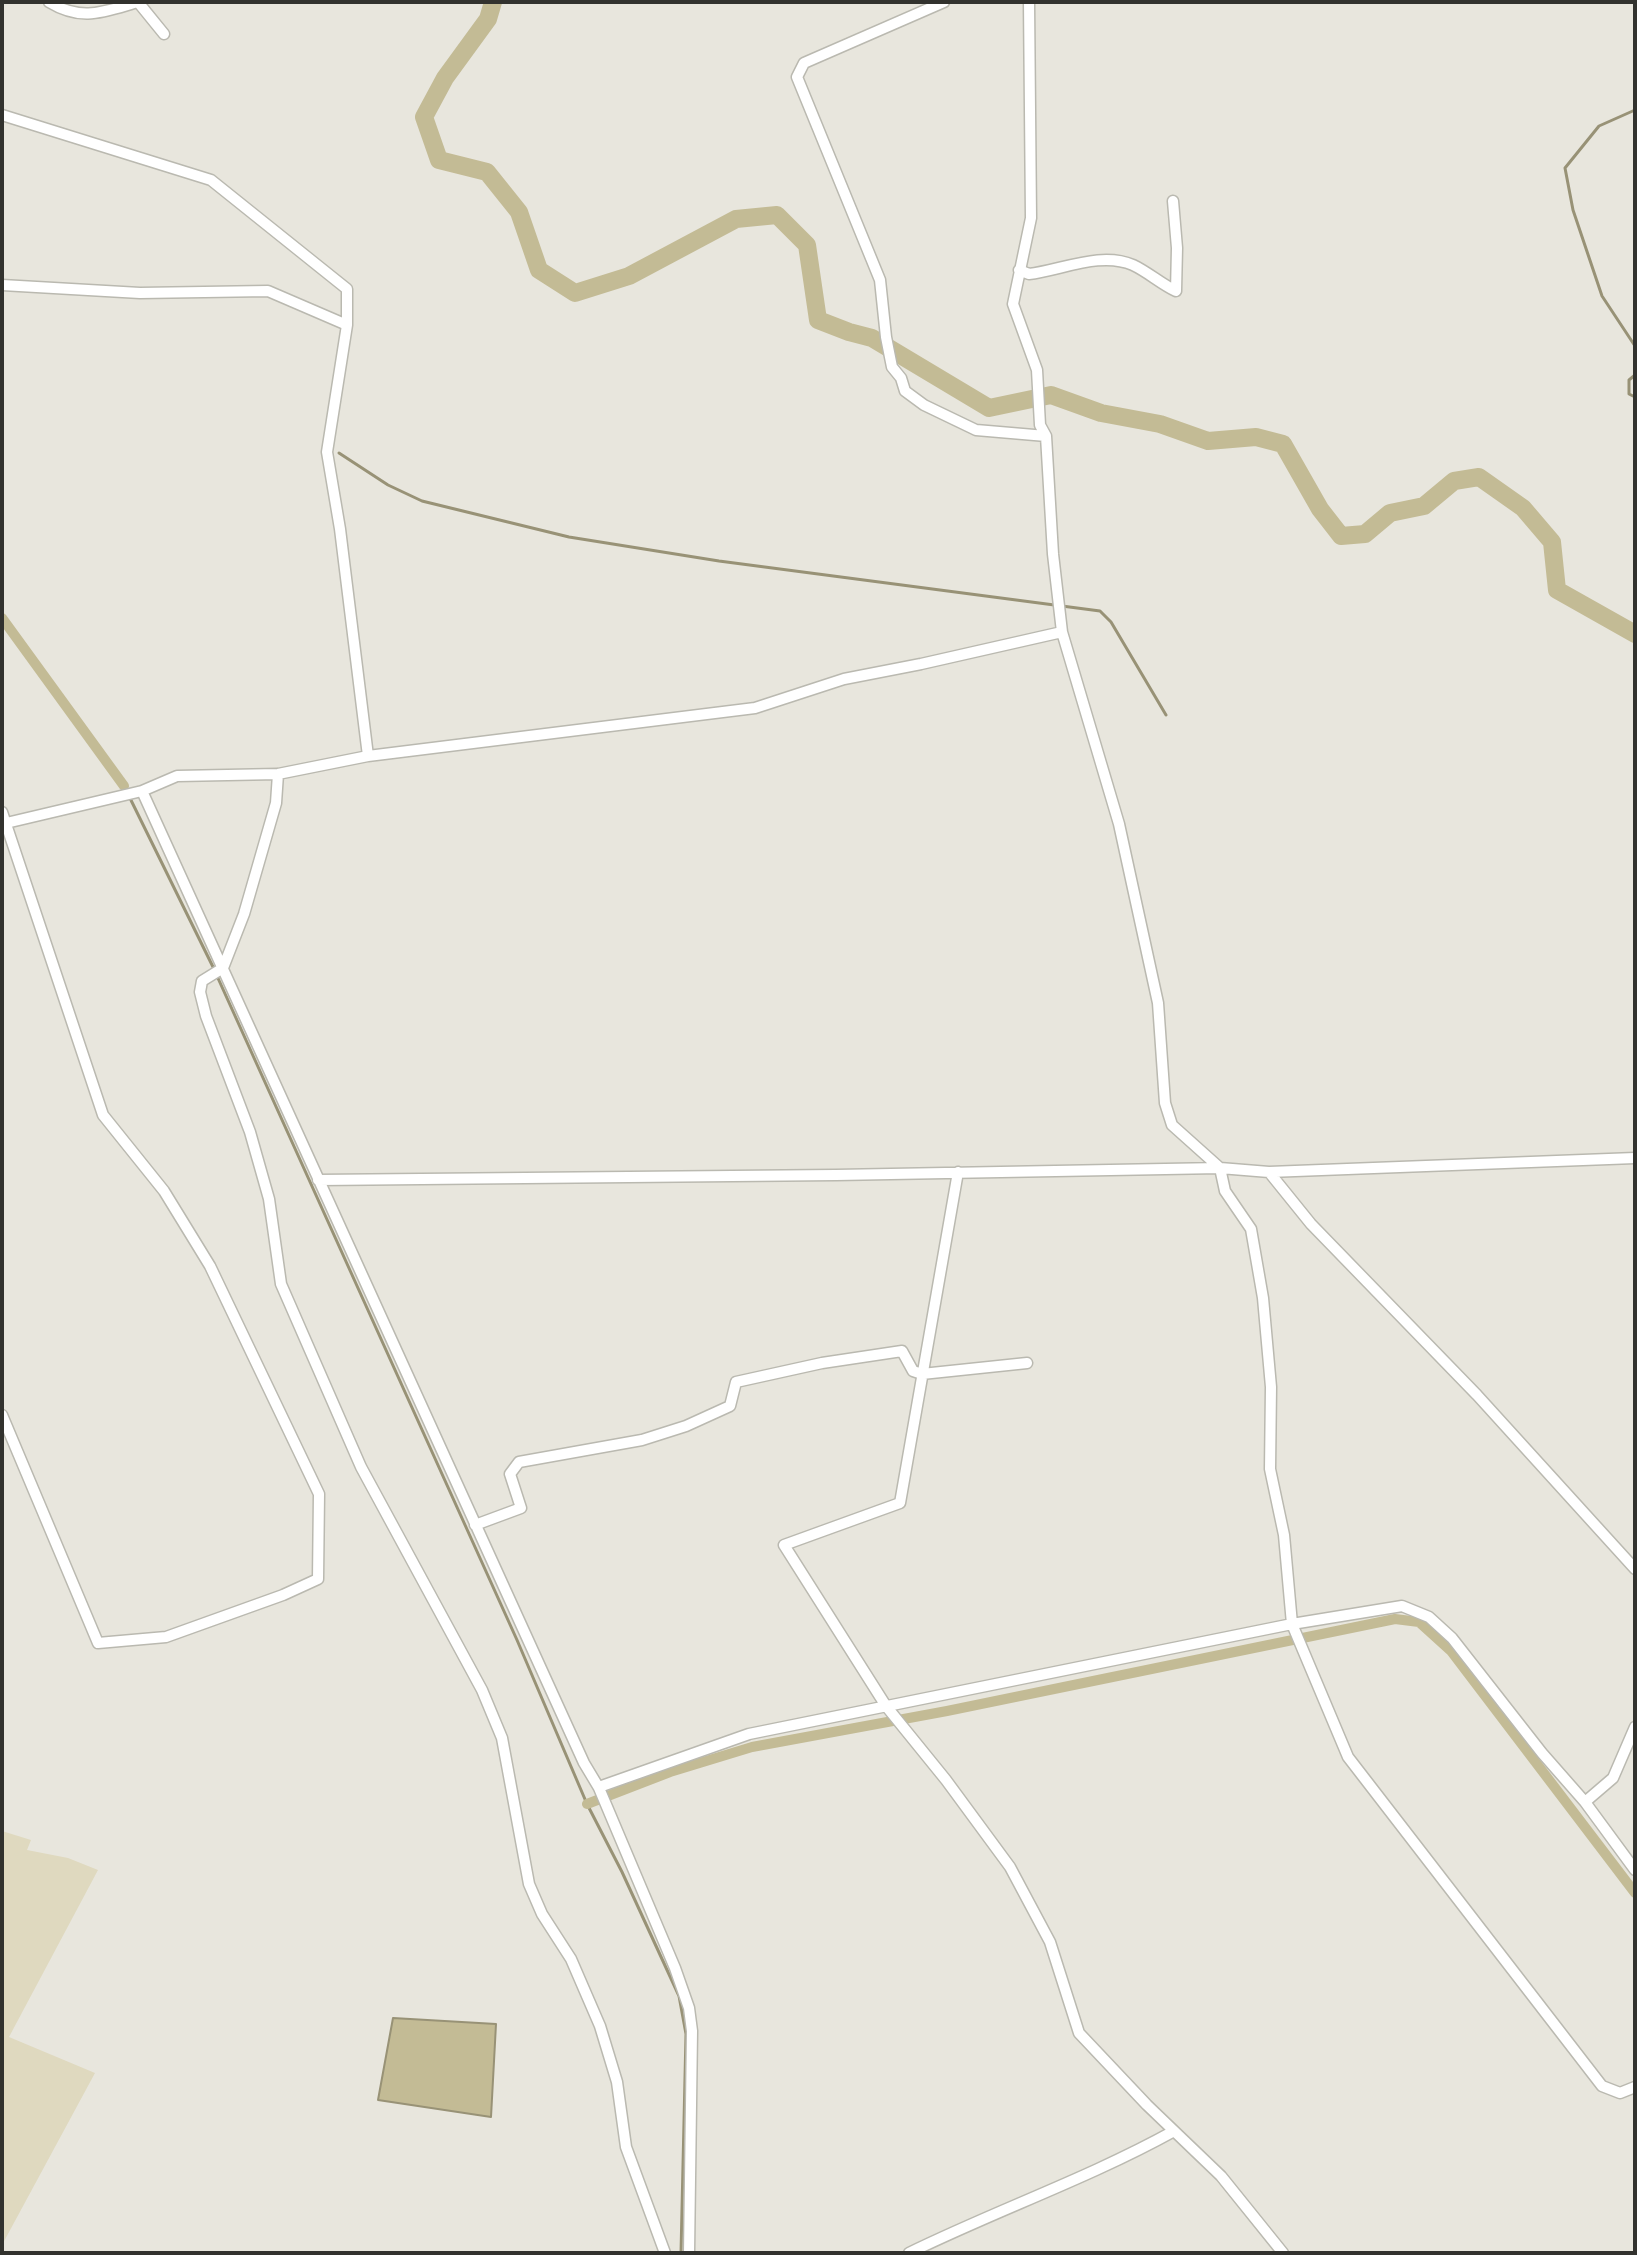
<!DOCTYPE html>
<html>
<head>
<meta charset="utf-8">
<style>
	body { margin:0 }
	#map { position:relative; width:1637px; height:2255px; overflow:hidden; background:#e8e6dd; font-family:"Sofia Sans Condensed",sans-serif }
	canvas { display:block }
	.frame { position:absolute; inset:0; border:4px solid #32322e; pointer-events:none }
</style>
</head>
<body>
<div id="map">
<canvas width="1637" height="2255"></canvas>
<div class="frame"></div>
</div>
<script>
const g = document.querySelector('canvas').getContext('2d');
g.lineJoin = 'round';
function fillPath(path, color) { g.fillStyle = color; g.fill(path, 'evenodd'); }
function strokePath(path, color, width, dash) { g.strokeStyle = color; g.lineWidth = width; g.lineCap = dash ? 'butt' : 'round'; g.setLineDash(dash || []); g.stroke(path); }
fillPath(new Path2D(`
	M2,1831L31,1840L27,1850L68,1858L98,1870L9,2037L95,2073L2,2245Z`), '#dfd9bf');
const water = new Path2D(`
	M393,2018L496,2024L491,2117L378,2100Z`);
fillPath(water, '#c3bb95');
strokePath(water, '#989276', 2);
strokePath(new Path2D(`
	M1635,110L1599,126L1565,168L1573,210L1602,296L1635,346
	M1635,375L1629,380V394L1635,397
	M339,453L388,485L422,501L569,537L719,561L1100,611L1111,622L1166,715
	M124,786L214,969
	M217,976L517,1640L587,1804L622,1872L679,1996L686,2034L681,2253`), '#989276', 3);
strokePath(new Path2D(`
	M2,618L124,786
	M587,1804L670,1772L752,1747L947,1711L1395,1619L1419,1622L1451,1651L1635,1893`), '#c3bb95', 10);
strokePath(new Path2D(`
	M493,2L488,19L445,78L424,117L439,160L487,172L519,212L539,270L575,293L629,276L736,219L777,215L807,245L818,320L849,332L872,338L989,408L1051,395L1101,413L1160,424L1208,441L1256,437L1283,444L1320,509L1341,536L1365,534L1390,513L1424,506L1454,481L1479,477L1523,508L1552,542L1557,590L1635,634`), '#c3bb95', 18);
const minor = new Path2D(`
	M49,2C82,22 103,12 138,2L164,34
	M944,2L804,63L797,77L880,280L886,337L892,367L901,378L905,391L924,405L976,430L1046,436
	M1029,2L1031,218L1013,304L1037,370L1040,425L1046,436L1053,554L1062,632L1119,824L1158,1003L1165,1103L1172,1125L1220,1168L1225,1191L1251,1229L1263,1298L1271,1387L1270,1469L1284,1535L1292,1624L1348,1757L1602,2086L1620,2093L1635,2087
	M2,115L211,180L347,289V325
	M1019,270L1029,274C1062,270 1101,251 1133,265C1148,272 1161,284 1176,291L1177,248L1173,201
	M2,285L140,293L268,291L347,325L327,452L340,529L368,756
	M278,774L276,803L244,914L223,968L202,981L200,992L206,1016L250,1132L269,1199L281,1284L361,1467L482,1690L502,1738L529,1884L542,1914L571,1959L600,2026L617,2082L626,2147L665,2253
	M142,791L584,1763L599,1788L675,1968L689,2008L692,2031L689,2253
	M2,812L103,1115L164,1191L210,1266L319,1494L318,1579L283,1595L166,1637L98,1643L2,1415
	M2,824L142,791L177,776L278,774L368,756L755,708L844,679L921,664L1062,632
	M958,1172L900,1503L784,1545L886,1706L946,1780L1010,1867L1050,1942L1079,2033L1147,2105L1221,2176L1283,2253
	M1269,1172L1311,1224L1477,1395L1635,1569
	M318,1180L836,1175L1220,1168L1269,1172L1635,1158
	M475,1525L521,1508L510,1474L519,1462L642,1440L686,1426L730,1406L736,1382L822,1363L902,1351L913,1371L922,1374L1027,1363
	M599,1787L749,1734L1292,1624L1402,1606L1429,1617L1452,1638L1542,1753L1585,1802L1635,1870
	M1585,1802L1613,1778L1635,1727
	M909,2253C997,2210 1089,2178 1174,2131`);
strokePath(minor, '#bab9b0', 13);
strokePath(minor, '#fff', 10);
</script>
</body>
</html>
